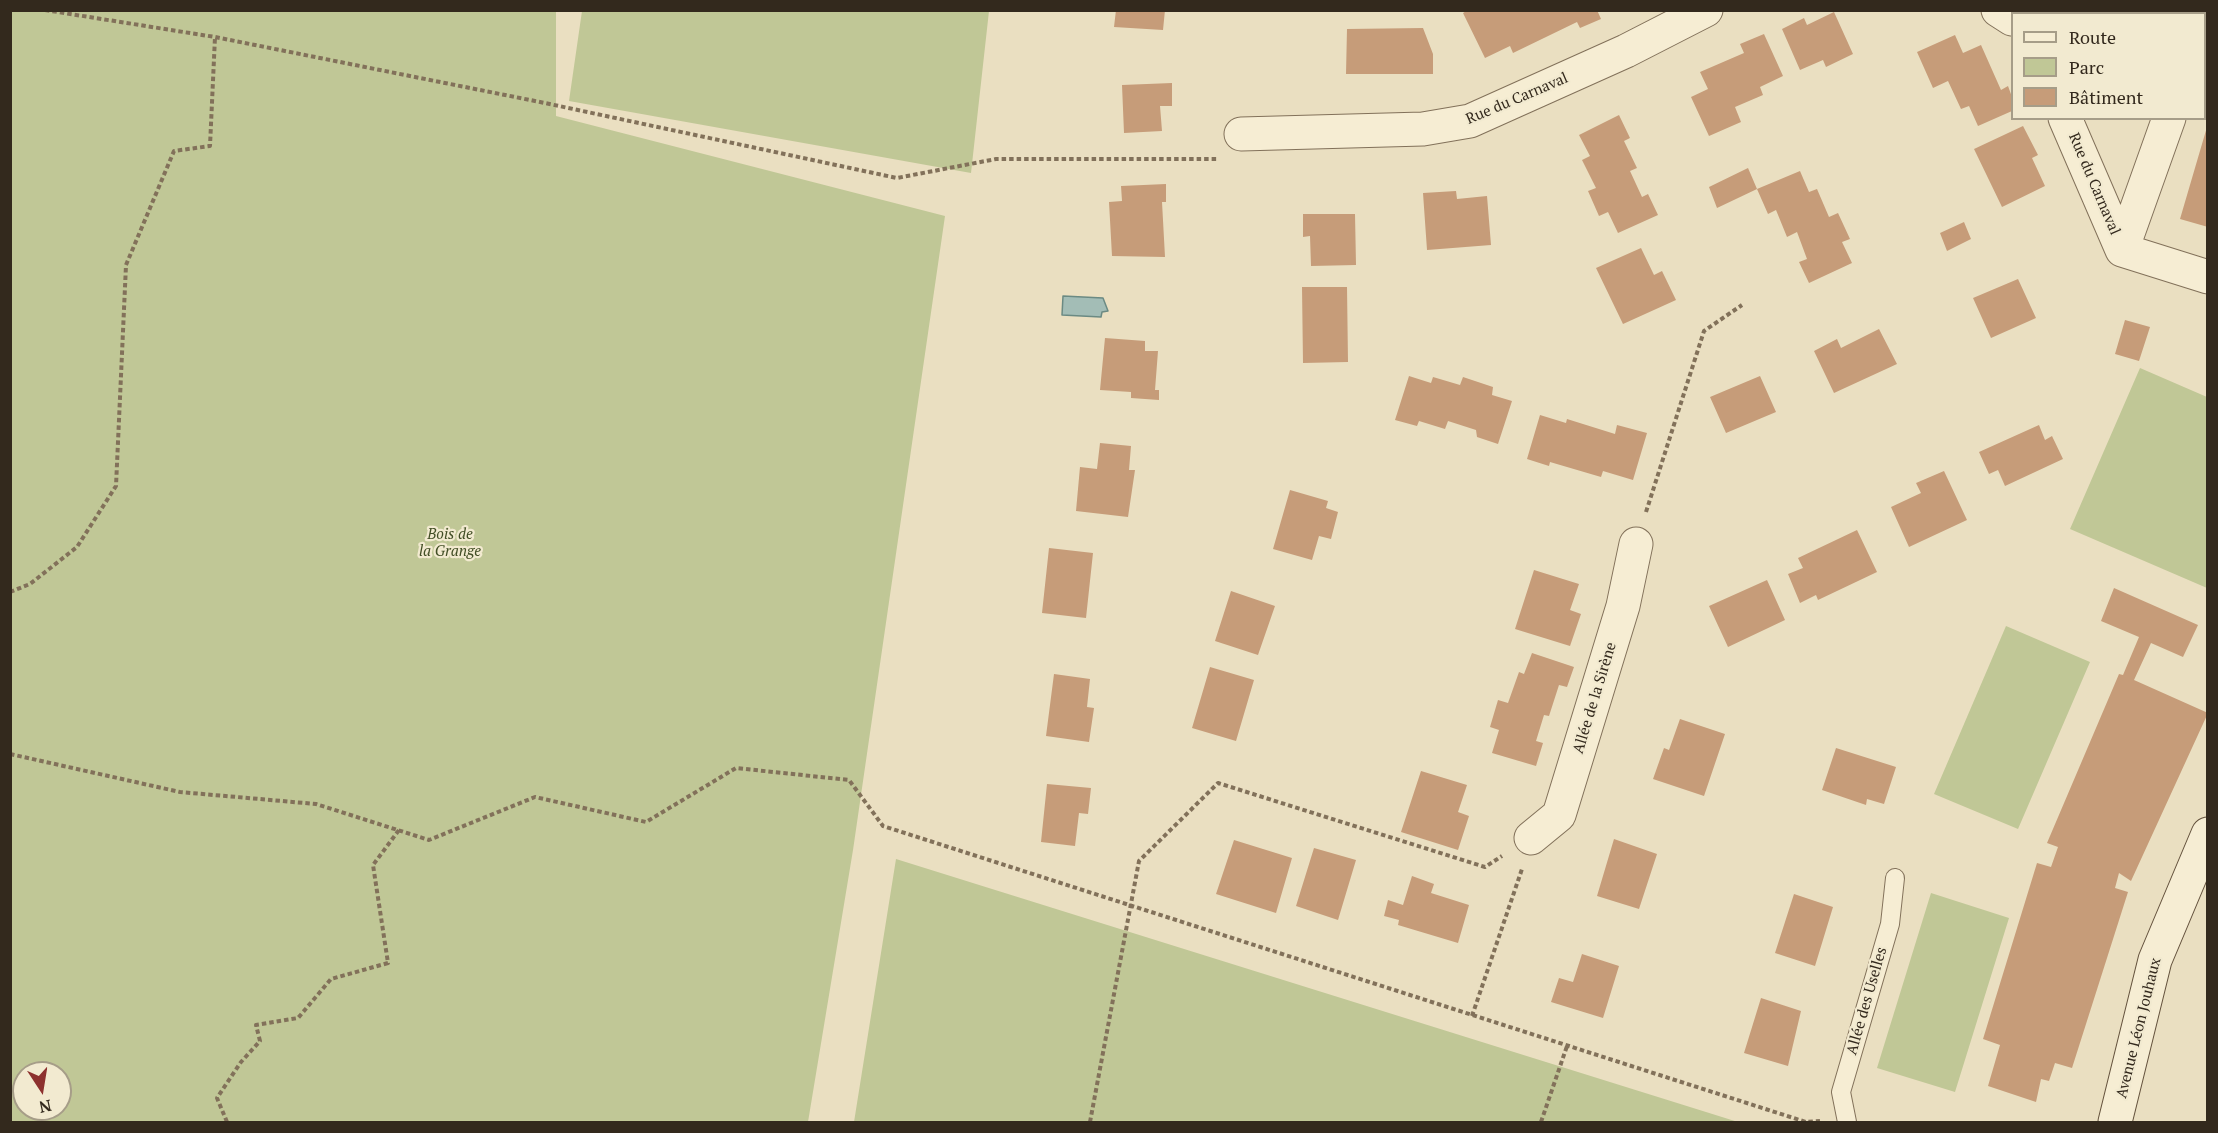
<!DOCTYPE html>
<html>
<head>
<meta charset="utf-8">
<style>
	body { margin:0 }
	#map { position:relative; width:2218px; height:1133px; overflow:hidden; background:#eadfc1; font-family:"PT Serif",serif }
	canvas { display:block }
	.frame { position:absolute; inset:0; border:12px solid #33291d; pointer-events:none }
	.legend { position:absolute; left:2011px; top:12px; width:195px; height:108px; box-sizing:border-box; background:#f2ead0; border:2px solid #a69d88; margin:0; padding:8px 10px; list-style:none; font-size:18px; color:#33291d }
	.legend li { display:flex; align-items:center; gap:12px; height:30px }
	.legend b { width:30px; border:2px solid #a69d88 }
	.north { position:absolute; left:12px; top:1061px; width:60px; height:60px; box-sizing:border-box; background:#f2ead0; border:2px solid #a69d88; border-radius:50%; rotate:168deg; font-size:16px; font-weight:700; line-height:24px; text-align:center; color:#33291d }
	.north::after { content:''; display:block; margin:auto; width:21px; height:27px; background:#8d312e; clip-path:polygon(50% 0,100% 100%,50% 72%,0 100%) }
</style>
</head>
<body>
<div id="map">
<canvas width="2218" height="1133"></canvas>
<div class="frame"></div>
<ul class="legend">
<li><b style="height:8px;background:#f6edd3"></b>Route</li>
<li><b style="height:16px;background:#c0c796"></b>Parc</li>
<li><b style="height:16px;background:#c69c79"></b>Bâtiment</li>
</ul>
<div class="north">N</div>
</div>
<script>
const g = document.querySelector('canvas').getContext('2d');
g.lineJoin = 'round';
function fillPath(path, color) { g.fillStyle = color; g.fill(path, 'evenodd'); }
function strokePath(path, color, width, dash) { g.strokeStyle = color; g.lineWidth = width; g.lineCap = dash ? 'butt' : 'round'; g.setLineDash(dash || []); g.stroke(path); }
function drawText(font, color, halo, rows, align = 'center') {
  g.font = font + ' "PT Serif",serif'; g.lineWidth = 4.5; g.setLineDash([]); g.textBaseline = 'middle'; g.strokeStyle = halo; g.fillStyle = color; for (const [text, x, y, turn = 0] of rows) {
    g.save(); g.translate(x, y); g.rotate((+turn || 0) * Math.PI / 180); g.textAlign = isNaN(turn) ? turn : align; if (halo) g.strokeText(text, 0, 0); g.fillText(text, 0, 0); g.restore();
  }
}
fillPath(new Path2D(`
	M10,11H556V116L945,216L853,850L808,1122H11ZM24,1073H60V1109H24Z
	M582,11H989L971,173L569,101Z
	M2140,368L2207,397V588L2070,529Z
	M2006,626L2090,662L2018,829L1934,794Z
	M896,859L1738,1122H854Z
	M1931,893L2009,918L1955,1092L1877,1068Z`), '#c0c796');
const water = new Path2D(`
	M1063,296L1103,298L1108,311L1102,312L1101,317L1062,315Z`);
fillPath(water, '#a3bdb6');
strokePath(water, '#6b8a83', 1.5);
fillPath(new Path2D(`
	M1116,10H1165L1163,30L1114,27Z
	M1468,10H1597L1601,19L1580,28L1577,22L1513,53L1510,46L1485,58L1463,13Z
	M1834,12L1853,54L1826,67L1823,60L1800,70L1782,29L1804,18L1807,25Z
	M1423,28L1433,54V74H1346L1347,29Z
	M1764,34L1783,76L1760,87L1763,95L1735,107L1741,122L1709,136L1691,97L1708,89L1700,72L1744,53L1740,44Z
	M1955,35L1963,53L1981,45L2001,90L2008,86L2012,97V111L1978,126L1969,106L1961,109L1948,81L1933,88L1917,52Z
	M1172,83V106H1160L1162,131L1124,133L1122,85Z
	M1619,115L1630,138L1624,141L1637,168L1630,171L1642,197L1648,194L1658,215L1618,233L1608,212L1599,216L1588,191L1596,188L1582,160L1590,156L1579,135Z
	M2023,126L2038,155L2032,158L2045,186L2002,207L1974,149Z
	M2207,127L2208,128V227L2180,219Z
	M1748,168L1757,189L1717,208L1709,187Z
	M1800,171L1809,192L1817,189L1829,217L1838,213L1850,239L1842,242L1852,263L1809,283L1799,262L1807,259L1797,232L1787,237L1776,210L1768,214L1757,189Z
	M1166,184V202H1162L1165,257L1112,256L1109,202L1122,201L1121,186Z
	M1456,191L1457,199L1487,196L1491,245L1427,250L1423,193Z
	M1303,214H1355L1356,265L1311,266L1310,236L1303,237Z
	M1964,222L1971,239L1947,251L1940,233Z
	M1641,248L1654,275L1662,271L1676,300L1623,324L1596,268Z
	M2018,279L2036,318L1991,338L1973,298Z
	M1302,287H1347L1348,362L1303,363Z
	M2125,320L2150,327L2139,361L2115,354Z
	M1879,329L1897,364L1834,393L1814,351L1837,339L1841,348Z
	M1105,338L1145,341V351H1158L1155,390H1159V400L1131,398V392L1100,390Z
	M1409,376L1431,383L1433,377L1460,385L1463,377L1493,387L1492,395L1512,401L1498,444L1477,437L1476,430L1448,421L1445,429L1419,421L1417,426L1395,420Z
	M1760,376L1776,412L1726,433L1710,397Z
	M1540,415L1566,423L1567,419L1615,434L1617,425L1647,433L1633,480L1603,471L1601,477L1550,462L1549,466L1527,459Z
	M2039,425L2045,440L2052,436L2063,459L2005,486L1998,470L1989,474L1979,452Z
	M1100,443L1131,446L1129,470H1135L1128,517L1076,511L1080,467L1097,469Z
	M1944,471L1967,520L1909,547L1891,507L1921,493L1916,483Z
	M1290,490L1328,501L1326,508L1338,512L1331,539L1319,536L1312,560L1273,549Z
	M1857,530L1877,572L1818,600L1816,595L1800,603L1788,574L1803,568L1798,558Z
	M1049,548L1093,553L1086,618L1042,613Z
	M1534,570L1579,584L1570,610L1581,614L1570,646L1515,629Z
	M1767,580L1785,620L1728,647L1709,606Z
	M2114,588L2198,625L2183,657L2151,643L2134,680L2208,713L2131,881L2119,873L2115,888L2128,892L2072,1068L2055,1063L2049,1081L2041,1079L2036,1102L1988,1086L2000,1045L1983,1039L2037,863L2051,867L2058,847L2047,843L2119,674L2123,675L2139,637L2101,621Z
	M1231,591L1275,606L1258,655L1215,641Z
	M1532,653L1574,667L1567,687L1559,685L1549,716L1544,715L1536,741L1543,743L1536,766L1492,753L1499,730L1490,727L1498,700L1508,703L1519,672L1524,674Z
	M1210,667L1254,680L1236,741L1192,728Z
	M1054,674L1090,679L1087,707L1094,708L1089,742L1046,736Z
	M1680,719L1725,734L1704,796L1653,779L1664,748L1669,750Z
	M1836,748L1896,767L1884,804L1867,799L1866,805L1822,790Z
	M1421,771L1467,785L1458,812L1469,816L1458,850L1401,832Z
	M1047,784L1091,788L1088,814L1079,813L1075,846L1041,842Z
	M1614,839L1657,854L1639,909L1597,896Z
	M1234,840L1292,858L1276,913L1216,894Z
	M1314,848L1356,860L1338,920L1296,906Z
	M1412,876L1434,884L1431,893L1469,905L1458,943L1398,925L1399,920L1384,916L1388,900L1403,905Z
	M1794,894L1833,907L1815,966L1775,953Z
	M1582,954L1619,966L1603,1018L1551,1002L1559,978L1573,982Z
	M1761,998L1801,1011L1788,1066L1744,1053Z`), '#c69c79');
const lane = new Path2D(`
	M1847,1122L1841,1092L1890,924L1895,878`);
const street = new Path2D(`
	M1998,10L2012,19
	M2204,14L2205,10
	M2065,118L2122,250
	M2169,118L2122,250L2208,277
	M1241,134L1423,129L1470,121L1626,51L1706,10
	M1531,838L1559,815L1623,606L1636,544`);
const secondary = new Path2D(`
	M2115,1122L2155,960L2208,834`);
strokePath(lane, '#82715a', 20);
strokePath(street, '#82715a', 35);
strokePath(secondary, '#64523d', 35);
strokePath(new Path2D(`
	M45,10L215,37L545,103L897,178L996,159H1219
	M1646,512L1704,331L1742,305
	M10,592L30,584L77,547L116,486L126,265L174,151L210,146L215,37
	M10,754L180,792L316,804L429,840L535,797L646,822L736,768L849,780L883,826L1806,1122L1820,1121
	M1472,1016L1522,869
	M227,1122L217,1098L241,1062L260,1041L256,1025L298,1018L331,979L388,963L373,865L399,830
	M1090,1122L1139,861L1218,783L1485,867L1502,856
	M1541,1122L1567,1046`), '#82715a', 4, [4.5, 3]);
strokePath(lane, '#f6edd3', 18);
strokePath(street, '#f6edd3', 33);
strokePath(secondary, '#f6edd3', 33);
drawText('15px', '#33291d', '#f2ead0', [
	["Rue du Carnaval",1517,99,-23],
	["Rue du Carnaval",2094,184,67],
	["Allée de la Sirène",1595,698,-73],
	["Allée des Uselles",1867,1001,-74],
	["Avenue Léon Jouhaux",2139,1028,-76]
]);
drawText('italic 15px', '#424e25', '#f2ead0', [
	["Bois de",450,535],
	["la Grange",450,552]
]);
</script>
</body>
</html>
